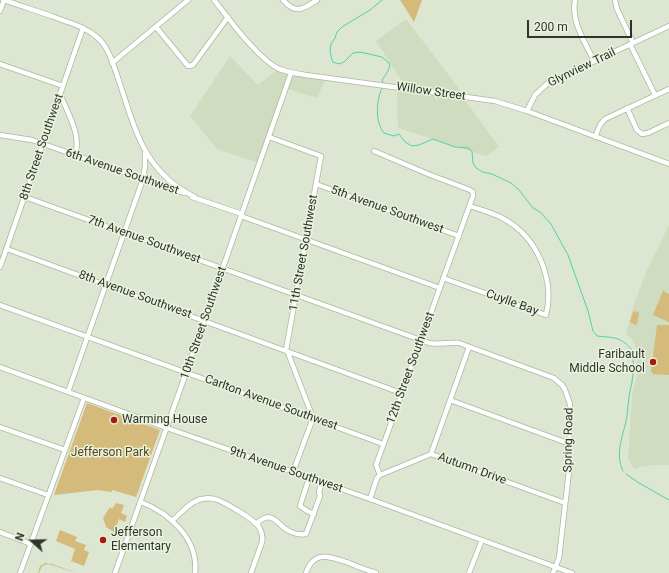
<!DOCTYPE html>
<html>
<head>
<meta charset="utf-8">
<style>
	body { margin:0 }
	#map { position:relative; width:669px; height:573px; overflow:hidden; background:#dce6d1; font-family:Roboto,sans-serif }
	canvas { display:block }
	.north { position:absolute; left:12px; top:521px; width:40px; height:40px; -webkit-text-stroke:3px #e9f3de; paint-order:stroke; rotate:290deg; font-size:11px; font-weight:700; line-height:16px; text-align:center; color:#2f332b }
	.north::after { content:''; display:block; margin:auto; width:14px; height:18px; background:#2f332b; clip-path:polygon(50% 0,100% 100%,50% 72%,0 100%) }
	.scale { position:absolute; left:527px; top:20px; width:105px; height:18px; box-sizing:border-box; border:2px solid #2f332b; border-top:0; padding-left:5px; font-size:12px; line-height:14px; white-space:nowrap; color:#2f332b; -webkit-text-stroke:3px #e9f3de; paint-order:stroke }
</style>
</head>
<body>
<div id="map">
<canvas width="669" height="573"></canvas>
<div class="north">N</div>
<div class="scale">200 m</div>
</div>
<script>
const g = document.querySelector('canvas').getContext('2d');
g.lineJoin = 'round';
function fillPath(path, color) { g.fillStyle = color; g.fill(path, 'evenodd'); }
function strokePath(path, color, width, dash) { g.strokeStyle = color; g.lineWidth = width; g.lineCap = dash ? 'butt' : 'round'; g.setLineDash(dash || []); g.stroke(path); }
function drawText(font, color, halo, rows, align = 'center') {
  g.font = font + ' Roboto,sans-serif'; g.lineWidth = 3; g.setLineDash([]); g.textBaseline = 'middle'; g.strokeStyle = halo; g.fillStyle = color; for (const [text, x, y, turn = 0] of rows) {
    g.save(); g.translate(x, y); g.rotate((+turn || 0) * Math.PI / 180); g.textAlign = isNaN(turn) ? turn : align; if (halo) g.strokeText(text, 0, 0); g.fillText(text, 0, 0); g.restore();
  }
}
fillPath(new Path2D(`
	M406,19L463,94L405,86L376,41Z
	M230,56L258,85L276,71L325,80L317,98L288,89L262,164L217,149L190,116Z
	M397,91L465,100L499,147L486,156L398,128Z
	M669,225V465H653L640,467L634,469L628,459L632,396L637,376L636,347L633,341L626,334L633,307L647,270Z`), '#cfdcc0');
fillPath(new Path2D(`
	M400,0H422L414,22Z
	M663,291L669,294V322L653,315Z
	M635,311L639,313L637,324L635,325L630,322L633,312Z
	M657,325H669V375L653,374L651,371Z
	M87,403L160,430L136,497L112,490V492L98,490L54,495Z
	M116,503L124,505L121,513L127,516L125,522L119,519L114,532L106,527L103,518L110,507L112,509Z
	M60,530L77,537L75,541L86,545L84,550L89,552L84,566L71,561L75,549L56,541Z
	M45,563L52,564L77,573L48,564L42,566L39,573H38L40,566Z`), '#d4ba7b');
strokePath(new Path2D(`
	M382,0L370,10L342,27L337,32L335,38L331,44L330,51L332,60L333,62L339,64L344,62L353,53L360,52L382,57L389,63L390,66L388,71L382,80L383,83
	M382,88C376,101 375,122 384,133L394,136L399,134L405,142L412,146L419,145L433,139L455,147L468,148L472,151L473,163L476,168L483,172L492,174L511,183L519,190L533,208L540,212L551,224L568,255L588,311L593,331L597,336C615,338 620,336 633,351C633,361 634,372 632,382C629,394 628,404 627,416C624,434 614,453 623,471
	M626,474L639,483L669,500`), '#52d1a6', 1);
const minor = new Path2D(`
	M4,0C21,6 37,11 54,17C69,23 85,26 98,38C109,48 113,64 118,78C135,128 143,172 195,197
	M214,0C230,20 257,58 279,69C288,72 297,74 306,75L495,101L527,111L669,164
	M283,0C296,15 303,9 317,0
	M575,0C571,22 585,42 594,61
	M615,0L617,9L633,43
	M0,11L4,0
	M156,27L188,66L193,65L228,17
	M630,44L655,95
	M112,63L188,0
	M0,64L63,86
	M60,94C67,112 82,135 75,155
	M627,108L637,130L642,134L648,133L669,123
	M527,111L535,95L548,83L669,26
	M0,135L32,140L184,193
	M269,137L321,156L286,350
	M595,137L600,125L605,119L669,89
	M374,151L428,174L470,190L473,192V196L376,465L380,475
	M316,184L459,236
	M25,197L429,343C439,345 449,342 459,343L554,378L562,385L565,390L570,404L569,471L559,558L553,573
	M192,197L242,214
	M241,216L440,288
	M7,249L401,393
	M0,267L83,28
	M443,278L546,315C555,279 537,237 504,219C494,213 481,210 470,206
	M0,305L383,444
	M288,353L313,418L293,472
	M0,367L167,428L370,499L572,573
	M68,392L143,179L145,166V153
	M450,400L570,444
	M0,427L65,450
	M431,454L469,347
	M0,478L48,495
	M309,478L300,506L307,511L314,514
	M370,499L377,478L380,475L431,454L565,503
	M141,502C169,513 199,539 195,573
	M172,521C181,513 191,501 202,499C207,498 213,498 218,500C227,504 254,519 259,527C262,532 263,537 262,542L251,573
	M256,524C274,507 277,527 291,532C296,534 301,535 306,534L320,496L319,492L322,482
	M0,532L31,544
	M20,573L84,398
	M115,573L186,373L291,73
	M306,573C314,549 331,557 349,563C358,567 367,570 376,573
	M469,573L482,540`);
strokePath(minor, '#acb6a1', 6);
strokePath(minor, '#fff', 4.5);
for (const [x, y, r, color] of [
	[653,362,4,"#aa190f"],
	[114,420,4,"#aa190f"],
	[103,540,4,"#aa190f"]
]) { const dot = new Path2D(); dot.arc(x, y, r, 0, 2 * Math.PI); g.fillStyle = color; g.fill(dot); strokePath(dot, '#e9f3de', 1.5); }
drawText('12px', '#2f332b', '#e9f3de', [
	["Glynview Trail",582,68,-26],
	["Willow Street",431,92,8],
	["8th Street Southwest",42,147,-71],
	["6th Avenue Southwest",122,172,19],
	["5th Avenue Southwest",387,210,20],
	["7th Avenue Southwest",144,240,20],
	["11th Street Southwest",304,253,-80],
	["8th Avenue Southwest",135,295,20],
	["Cuylle Bay",512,303,20],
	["10th Street Southwest",204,323,-71],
	["12th Street Southwest",411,368,-70],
	["Carlton Avenue Southwest",271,403,20],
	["Spring Road",569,440,-89],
	["Autumn Drive",472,469,20],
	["9th Avenue Southwest",286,470,19]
]);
drawText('12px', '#2f332b', '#e9f3de', [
	["Faribault",645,355,"right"],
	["Middle School",645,369,"right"],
	["Warming House",122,420],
	["Jefferson",111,533],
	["Elementary",111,547]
], 'left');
drawText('12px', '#57461c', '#e9f3de', [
	["Jefferson Park",110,453]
]);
</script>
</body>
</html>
